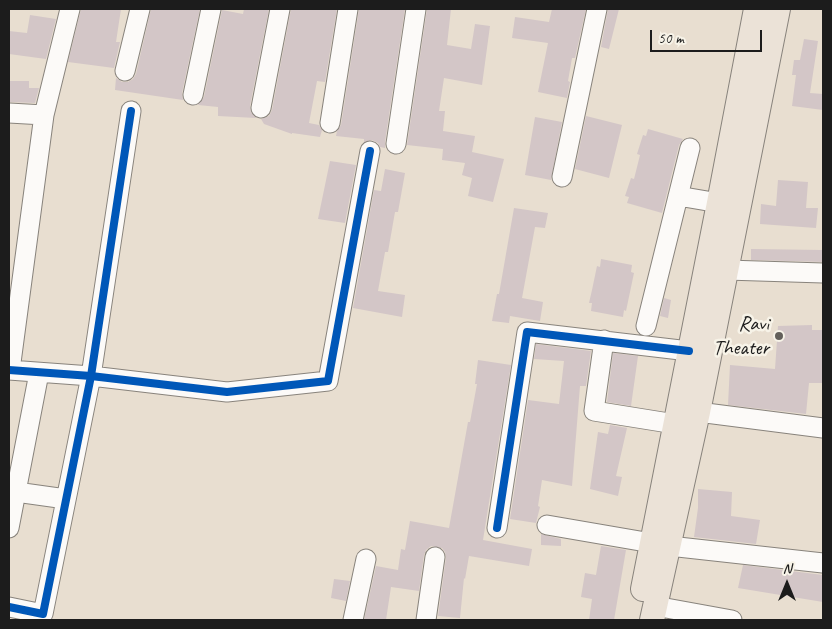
<!DOCTYPE html>
<html>
<head>
<meta charset="utf-8">
<style>
	body { margin:0 }
	#map { position:relative; width:832px; height:629px; overflow:hidden; background:#e8ded0; font-family:Caveat,sans-serif }
	canvas { display:block }
	.frame { position:absolute; inset:0; border:10px solid #1c1c1c; pointer-events:none }
	.north { position:absolute; left:762px; top:559px; width:50px; height:50px; -webkit-text-stroke:4px #f7f3e8; paint-order:stroke; rotate:0deg; font-size:14px; font-weight:700; line-height:20px; text-align:center; color:#1c1c1c }
	.north::after { content:''; display:block; margin:auto; width:18px; height:22px; background:#1c1c1c; clip-path:polygon(50% 0,100% 100%,50% 72%,0 100%) }
	.scale { position:absolute; left:650px; top:30px; width:112px; height:22px; box-sizing:border-box; border:2px solid #1c1c1c; border-top:0; padding-left:6px; font-size:15px; line-height:18px; white-space:nowrap; color:#1c1c1c; -webkit-text-stroke:4px #f7f3e8; paint-order:stroke }
</style>
</head>
<body>
<div id="map">
<canvas width="832" height="629"></canvas>
<div class="frame"></div>
<div class="north">N</div>
<div class="scale">50 m</div>
</div>
<script>
const g = document.querySelector('canvas').getContext('2d');
g.lineJoin = 'round';
function fillPath(path, color) { g.fillStyle = color; g.fill(path, 'evenodd'); }
function strokePath(path, color, width, dash) { g.strokeStyle = color; g.lineWidth = width; g.lineCap = dash ? 'butt' : 'round'; g.setLineDash(dash || []); g.stroke(path); }
function drawText(font, color, halo, rows, align = 'center') {
  g.font = font + ' Caveat,sans-serif'; g.lineWidth = 5; g.setLineDash([]); g.textBaseline = 'middle'; g.strokeStyle = halo; g.fillStyle = color; for (const [text, x, y, turn = 0] of rows) {
    g.save(); g.translate(x, y); g.rotate((+turn || 0) * Math.PI / 180); g.textAlign = isNaN(turn) ? turn : align; if (halo) g.strokeText(text, 0, 0); g.fillText(text, 0, 0); g.restore();
  }
}
fillPath(new Path2D(`
	M81,9H121L116,42H120L114,68L68,62Z
	M151,9H200L182,93L183,100L115,90L116,78L122,82H128L133,79L136,74Z
	M244,9H269L250,106L251,112L256,118L218,116V107L198,105L204,97L222,10L243,14Z
	M291,9H337L325,82L317,81L309,123L319,125L322,130L320,137L292,133V134L264,124L261,119L269,116L272,110Z
	M359,9H405L385,142V148L380,147L378,143L372,140L364,142V139L336,136L337,131L341,125Z
	M427,9H451L447,45L471,49L475,24L490,26L482,85L444,78L439,111H445L443,131L475,136L472,152L504,159L493,202L468,196L472,178L462,175L465,163L442,160L443,149L407,145Z
	M552,9H586L575,58H572L568,81L570,82L567,98L538,92L548,43L512,38L515,17L549,22Z
	M608,9H619L609,49L601,47Z
	M30,15L56,19L46,59L9,54V31L27,33Z
	M804,39L818,41L810,93L823,94V110L792,106L796,75H792L794,60H800Z
	M9,81H29V88H39L35,103L9,102Z
	M586,116L622,125L609,178L575,169Z
	M535,117L562,122L551,180L525,175Z
	M648,129L683,139L679,145L662,213L627,203L629,197L625,196L631,178L634,179L640,155L637,154L643,135L646,136Z
	M330,161L356,165L345,223L318,219Z
	M385,169L405,173L398,212H395L388,252H385L378,291L405,295L402,317L353,308L374,190L381,191Z
	M778,180L808,182L806,208H818L816,228L760,224L761,204L776,206Z
	M514,208L548,213L545,228L535,227L522,298L543,302L540,321L510,316L509,323L492,321L497,294H499Z
	M751,249L823,250V262L751,260Z
	M601,259L632,265L631,272L634,273L626,311L624,310L623,317L591,311L592,303H589L592,290L597,266L600,267Z
	M664,298L671,300L668,318L660,316Z
	M812,325V330H823V383H809L806,414L728,405L730,365L775,369L778,326Z
	M536,344L591,351L586,386H580L572,486L542,480L538,506L540,507L536,523L510,519L528,400L559,404L564,361L534,359Z
	M613,353L638,356L631,406L607,402Z
	M478,360L511,365L483,540L532,549L529,566L469,556L465,579L464,578L460,618L438,616L446,558L445,552L442,548L431,546L426,550L424,555L419,591L391,587L386,620H364L376,566L398,570L401,549L405,550L410,521L449,528L468,422H470L477,384H475Z
	M610,425L627,428L616,476L622,477L618,496L590,489L598,432L608,434Z
	M698,489L732,492L731,516L760,520L756,544L694,537L698,508Z
	M541,534L561,539V546L541,545Z
	M601,546L626,550L614,620H589L592,599L581,597L585,573L596,575Z
	M743,565L823,575V602L738,588Z
	M334,579L350,581L346,601L331,598Z`), '#d3c6c7');
const minor = new Path2D(`
	M125,71L140,9
	M193,95L211,9
	M261,108L280,9
	M9,113L44,115
	M330,123L348,9
	M396,144L416,9
	M562,177L597,9
	M678,196L719,203
	M726,270L823,273
	M646,326L690,148
	M604,340L594,411L675,424
	M9,370L91,376L227,392L328,381L370,151
	M10,370L44,115L70,9
	M698,412L823,428
	M16,492L66,499
	M547,525L669,546L823,563
	M9,528L39,373
	M497,528L527,332L689,351
	M655,606L732,620
	M9,607L43,614L91,376L131,111
	M353,620L366,559
	M426,620L435,557`);
const major = new Path2D(`
	M643,589L719,203L756,9
	M652,620L698,412L778,9`);
strokePath(minor, '#88837c', 21);
strokePath(major, '#88837c', 26);
strokePath(minor, '#fcfaf8', 19);
strokePath(major, '#ebe2d7', 24);
strokePath(new Path2D(`
	M9,370L91,376L227,392L328,381L370,151
	M497,528L527,332L689,351
	M9,607L43,614L91,376L131,111`), '#0057b8', 8);
for (const [x, y, r, color] of [
	[779,336,5,"#63605b"]
]) { const dot = new Path2D(); dot.arc(x, y, r, 0, 2 * Math.PI); g.fillStyle = color; g.fill(dot); strokePath(dot, '#f7f3e8', 2); }
drawText('21px', '#1c1c1c', '#f7f3e8', [
	["Ravi",769,324],
	["Theater",769,348]
], 'right');
</script>
</body>
</html>
